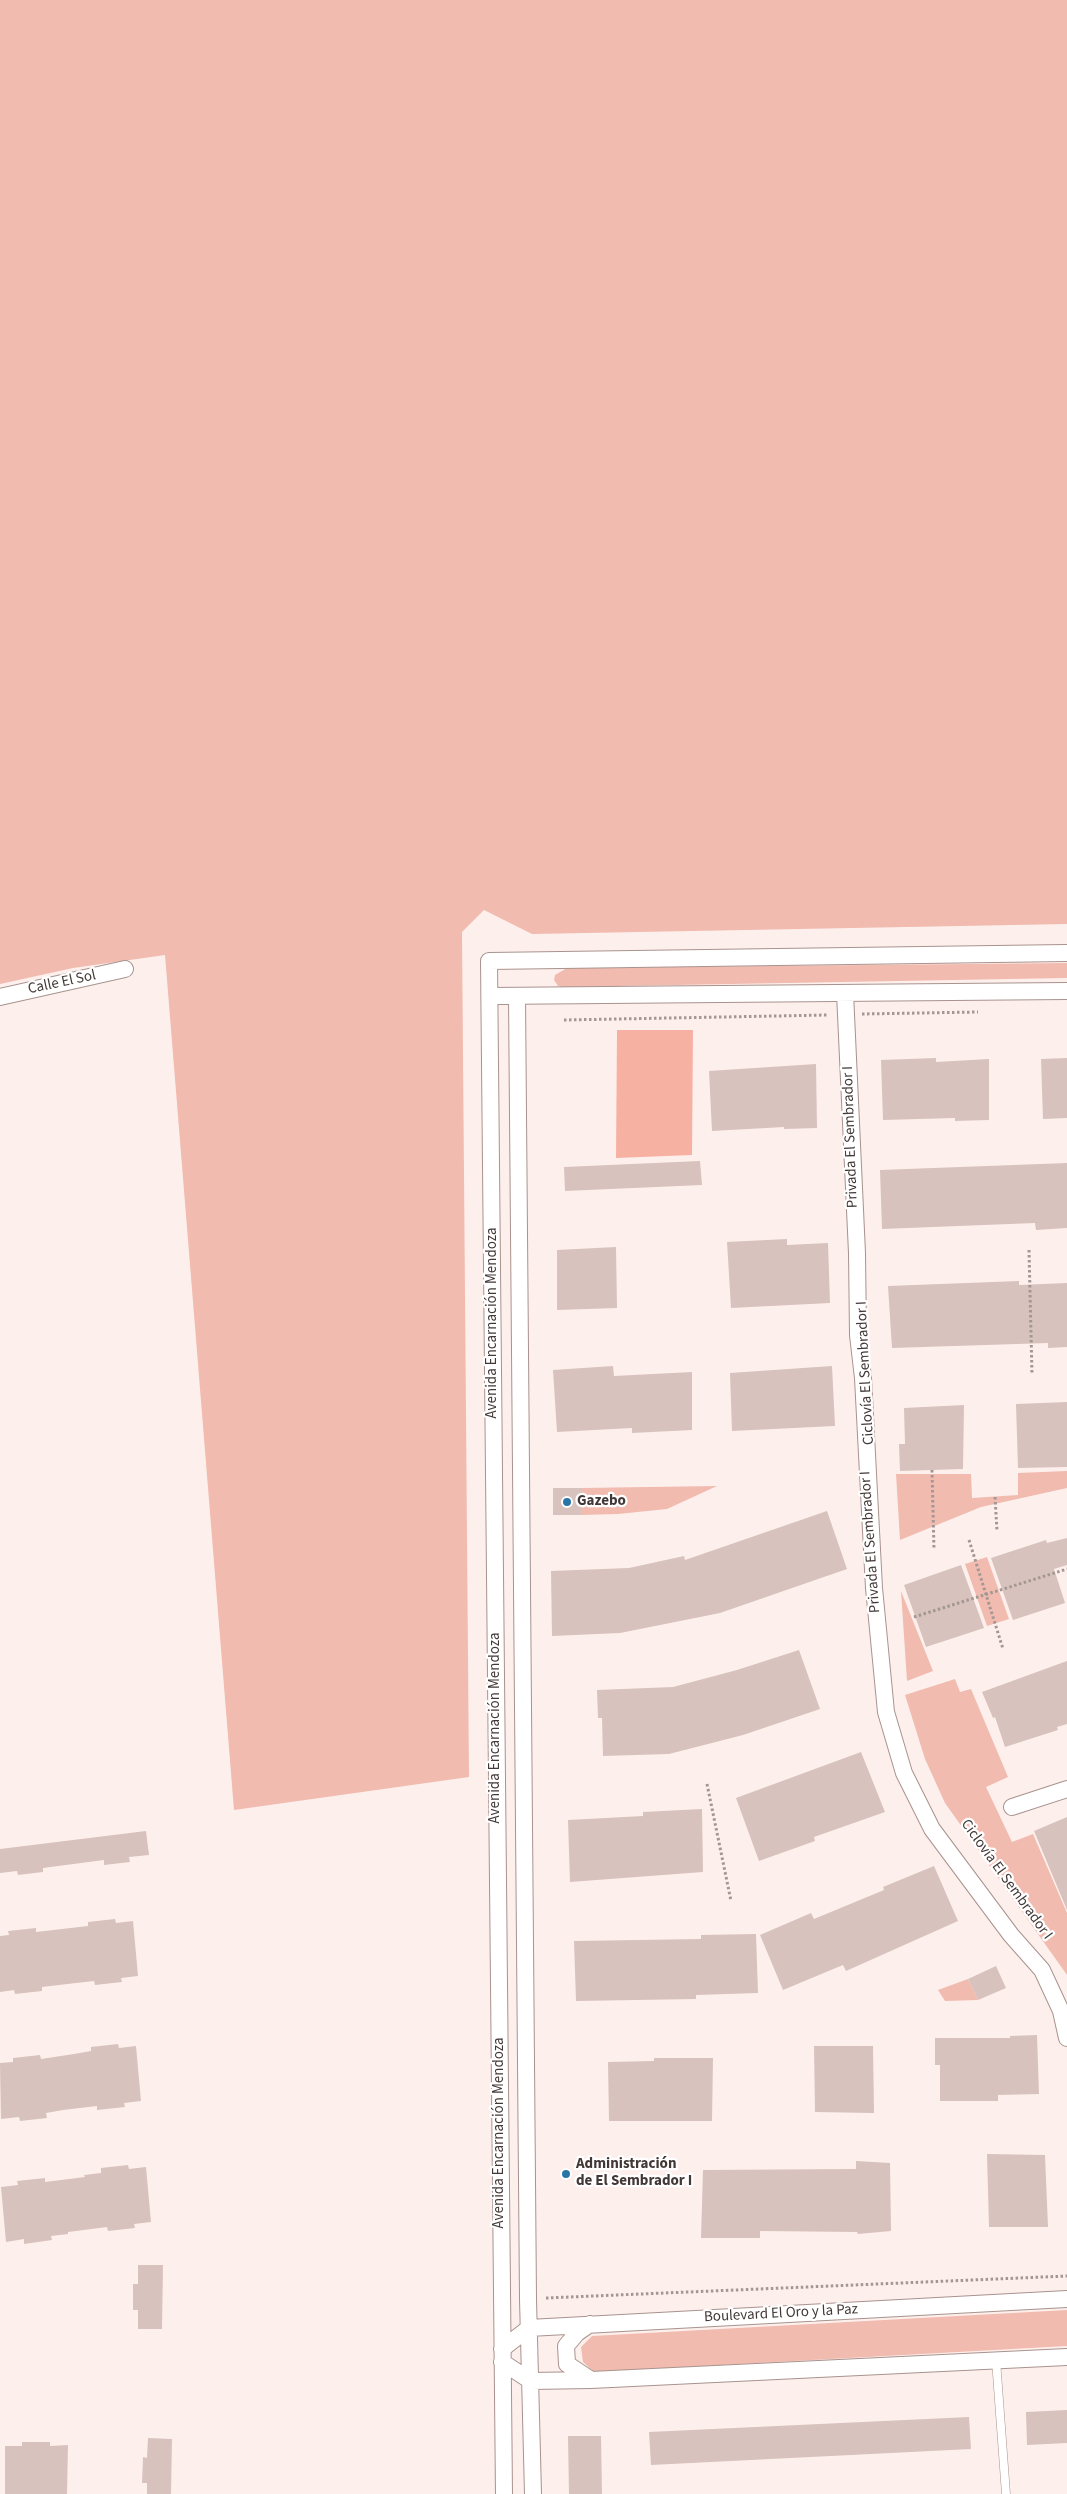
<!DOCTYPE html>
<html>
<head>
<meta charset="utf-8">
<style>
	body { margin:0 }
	canvas { display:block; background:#fdefec }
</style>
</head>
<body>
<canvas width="1067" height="2494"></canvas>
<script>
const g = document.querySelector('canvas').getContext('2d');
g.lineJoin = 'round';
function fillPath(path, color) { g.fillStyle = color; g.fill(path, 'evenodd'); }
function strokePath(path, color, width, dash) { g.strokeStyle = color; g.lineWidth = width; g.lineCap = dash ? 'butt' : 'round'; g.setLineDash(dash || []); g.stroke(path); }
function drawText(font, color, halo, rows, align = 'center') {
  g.font = font + ' "Source Sans 3",sans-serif'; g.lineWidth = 4.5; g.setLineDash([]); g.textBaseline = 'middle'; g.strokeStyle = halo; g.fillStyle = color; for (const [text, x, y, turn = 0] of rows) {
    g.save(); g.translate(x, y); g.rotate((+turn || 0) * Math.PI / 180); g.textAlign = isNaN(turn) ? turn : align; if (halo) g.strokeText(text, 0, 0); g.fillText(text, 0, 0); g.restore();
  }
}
fillPath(new Path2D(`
	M0,0H1067V924L532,934L484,910L462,932L469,1777L234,1810L165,955L73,968L0,984Z
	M1067,963V978L562,987L558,986L554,980L555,975L567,968Z
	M1067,1471V1488L981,1507L900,1540L896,1474H971L972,1498L1018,1495V1473Z
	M717,1486L667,1509L618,1514L581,1515V1488Z
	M987,1557L1009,1619L987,1626L965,1564Z
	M901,1591L933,1671L907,1681Z
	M955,1679L960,1692L971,1689L1008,1777L986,1787L1012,1842L1033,1834L1067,1913V1975L945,1803L925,1759L905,1695Z
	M968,1979L978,2000L945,2001L938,1990Z
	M1067,2310V2346L594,2372L583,2362L581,2347L592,2336Z`), '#f2bbb0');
fillPath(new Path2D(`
	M617,1030H693L692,1155L616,1158Z`), '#f7b1a3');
fillPath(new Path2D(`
	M936,1058V1062L989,1059V1120L955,1121V1118L883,1120L881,1060Z
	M1067,1058V1118L1043,1119L1041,1059Z
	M816,1064L817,1128L784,1129V1127L712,1131L709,1071Z
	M700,1161L702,1185L565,1191L564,1167Z
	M1067,1163V1228L1036,1230L1035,1223L882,1229L880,1170Z
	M787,1239V1245L828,1243L830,1303L731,1308L727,1242Z
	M616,1247L617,1308L557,1310V1250Z
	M1019,1281V1285L1067,1283V1347L1048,1348V1343L892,1348L888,1286Z
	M613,1366L614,1376L692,1372V1430L632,1433V1428L557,1432L553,1370Z
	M832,1366L835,1426L732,1431L730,1373Z
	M1067,1402V1467L1018,1468L1016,1404Z
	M964,1405L963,1469L900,1471L899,1444H905L904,1408Z
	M553,1488H581V1515H553Z
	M827,1511L847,1569L720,1613L620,1633L552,1636L551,1571L629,1568L684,1556L685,1560Z
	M1067,1538V1565L1054,1569L1065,1603L1013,1620L991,1558L1046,1540L1047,1543Z
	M961,1565L984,1628L926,1647L904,1585Z
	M799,1650L820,1709L743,1735L669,1754L603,1756L602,1718H598L597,1690L673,1687L737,1670Z
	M1067,1661V1724L1057,1727L1058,1730L1005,1747L995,1717L993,1718L982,1692Z
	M861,1752L885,1812L814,1837L815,1841L759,1861L736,1798Z
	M702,1809L703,1872L570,1882L568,1820L643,1816V1812Z
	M1067,1817V1910L1034,1831Z
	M146,1831L149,1855L129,1857L130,1862L104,1865V1860L43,1868V1872L18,1875L17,1871L0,1873V1849Z
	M934,1866L958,1921L846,1971L843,1965L783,1990L760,1935L811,1913L814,1919L884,1890L883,1887Z
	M115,1919L116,1923L133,1921L138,1976L121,1978L122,1982L95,1985L94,1981L76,1983L42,1987V1991L15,1994L14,1990L0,1992V1936L9,1935L8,1931L36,1928V1932L88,1926V1922Z
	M756,1934L758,1993L696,1995V1999L576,2001L574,1941L701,1939V1935Z
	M996,1966L1006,1988L978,2000L968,1979Z
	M1037,2035L1039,2094L998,2095V2101H940V2065H935V2038H1010V2036Z
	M118,2044L119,2048L136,2046L141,2101L124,2103L125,2107L97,2110V2106L63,2110L46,2113L47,2118L20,2121L19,2117L1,2119L0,2063L13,2062V2058L40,2055L41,2059L74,2054L91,2051V2047Z
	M814,2046H873L874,2113L815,2112Z
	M654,2058H713L712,2121H609L608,2062L654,2061Z
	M987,2154L1045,2155L1048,2227H989Z
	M856,2161L890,2163L891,2231L858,2234L857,2232L760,2231V2238H701L703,2170L856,2169Z
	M128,2165L129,2169L146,2167L151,2222L134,2224L135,2228L108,2231L107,2227L68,2232V2234L51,2236L52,2240L24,2244V2239L6,2242L1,2187L18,2185L17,2181L45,2178V2182L85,2177L84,2175L101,2173V2168Z
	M138,2265H163L162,2329H138V2310H133V2284H138Z
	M1067,2410V2443L1027,2445L1026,2412Z
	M969,2417L971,2449L651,2465L649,2432Z
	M568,2436H601L602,2494H569Z
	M148,2438L172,2439L171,2494H147V2483H142L143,2457L147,2458Z
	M22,2442H50V2446L68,2445L67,2494H5V2446H22Z`), '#d8c2bd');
const lane = new Path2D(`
	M996,2360L1006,2494`);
const street = new Path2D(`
	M845,993L857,1253L858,1335L863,1378L874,1588L886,1712L904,1773L932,1829L1011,1935L1042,1970L1061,2011L1067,2038
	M490,996L1067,991
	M517,996L528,2299L533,2494
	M0,997L125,969
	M1012,1807L1067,1789
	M590,2324L577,2333L566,2346L567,2364L591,2380
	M502,2349L529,2328L1067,2299
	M502,2362L531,2381L591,2380L1067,2357
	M504,2494L489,961L1067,953`);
strokePath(lane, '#a8938e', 9);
strokePath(street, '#a8938e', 18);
strokePath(new Path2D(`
	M862,1014L978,1012
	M564,1020L828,1015
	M1029,1250L1032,1375
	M932,1470L934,1550
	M995,1497L997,1531
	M969,1540L1003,1649
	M914,1617L1067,1569
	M707,1784L731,1901
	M546,2298L1067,2276`), '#a29794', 3, [2.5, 2.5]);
strokePath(lane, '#fff', 8);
strokePath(street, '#fff', 16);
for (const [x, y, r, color] of [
	[567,1502,5,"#2876a8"],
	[566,2174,5,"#2876a8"]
]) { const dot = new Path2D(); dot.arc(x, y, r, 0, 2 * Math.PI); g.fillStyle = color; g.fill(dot); strokePath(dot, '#fff', 2); }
drawText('15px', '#423937', '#fff', [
	["Calle El Sol",62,983,-12],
	["Privada El Sembrador I",851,1137,-92],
	["Avenida Encarnación Mendoza",493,1323,-90],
	["Ciclovía El Sembrador I",866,1373,-93],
	["Privada El Sembrador I",871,1542,-94],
	["Avenida Encarnación Mendoza",496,1728,-90],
	["Ciclovía El Sembrador I",1006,1880,54],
	["Avenida Encarnación Mendoza",500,2133,-90],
	["Boulevard El Oro y la Paz",781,2314,-3]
]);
drawText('bold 15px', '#423937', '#fff', [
	["Gazebo",577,1502],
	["Administración",576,2165],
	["de El Sembrador I",576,2182]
], 'left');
</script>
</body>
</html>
